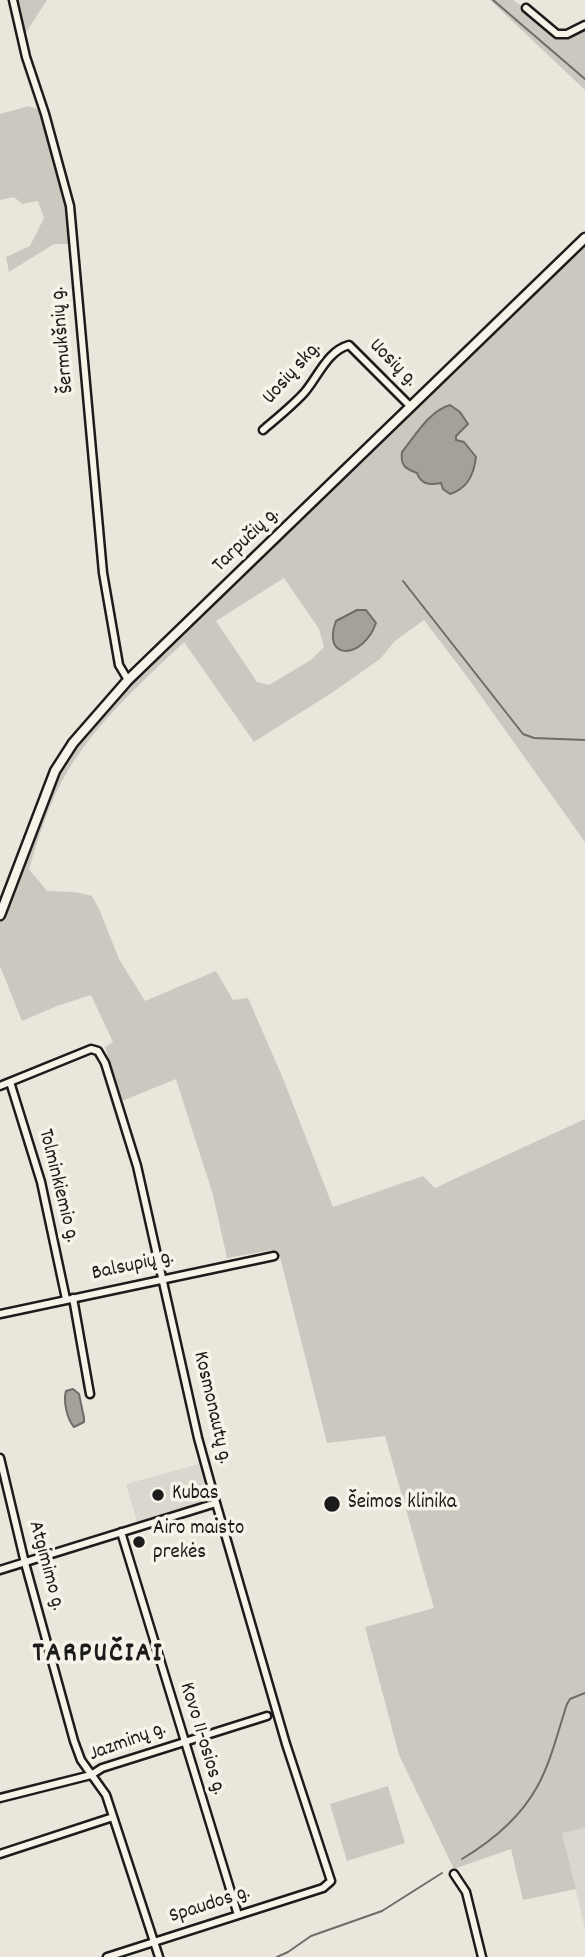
<!DOCTYPE html>
<html>
<head>
<meta charset="utf-8">
<style>
	body { margin:0 }
	canvas { display:block; background:#eae6dc }
</style>
</head>
<body>
<canvas width="585" height="1957"></canvas>
<script>
const g = document.querySelector('canvas').getContext('2d');
g.lineJoin = 'round';
function fillPath(path, color) { g.fillStyle = color; g.fill(path, 'evenodd'); }
function strokePath(path, color, width, dash) { g.strokeStyle = color; g.lineWidth = width; g.lineCap = dash ? 'butt' : 'round'; g.setLineDash(dash || []); g.stroke(path); }
function drawText(font, color, halo, rows, align = 'center') {
  g.font = font + ' Dekko,sans-serif'; g.lineWidth = 7; g.setLineDash([]); g.textBaseline = 'middle'; g.strokeStyle = halo; g.fillStyle = color; for (const [text, x, y, turn = 0] of rows) {
    g.save(); g.translate(x, y); g.rotate((+turn || 0) * Math.PI / 180); g.textAlign = isNaN(turn) ? turn : align; if (halo) g.strokeText(text, 0, 0); g.fillText(text, 0, 0); g.restore();
  }
}
fillPath(new Path2D(`
	M199,1464L210,1502L137,1522L126,1484Z
	M585,1828V1929L562,1832Z`), '#dad7ce');
fillPath(new Path2D(`
	M17,0H47L25,34Z
	M490,0H513L567,37L585,29V90Z
	M29,106L39,110L67,211L70,244H54L9,272L6,257L30,246L44,218L38,201L22,204L14,197L0,200V114Z
	M585,244V842L468,678L424,620L395,641L380,659L333,692L254,742L184,642C137,687 84,733 56,793C45,817 37,843 29,869L47,891L75,892L92,896L99,909L119,959L145,1001L216,971L233,1000L248,998L282,1076L333,1207L423,1176L435,1188L585,1119V1828L562,1833L576,1889L523,1900L511,1849L454,1869L399,1755L365,1627L434,1608L385,1436L327,1443L280,1257L272,1250L227,1258L213,1195L176,1079L122,1101L105,1047L113,1042L91,995L57,1006L22,1021L0,966V923L31,841L65,761L84,735L131,683ZM284,578L319,629L324,647L311,660L269,685L257,682L216,621ZM336,621L376,623L372,633L360,647L331,636Z
	M388,1786L405,1843L347,1861L330,1804Z`), '#ccc8c0');
const water = new Path2D(`
	M450,405L460,412L468,424L456,436V440L464,442L476,457C474,475 467,489 450,494L443,489L441,483C430,485 421,485 417,473C406,469 400,466 402,452C415,436 429,411 450,405Z
	M357,610H366L376,623C363,660 321,661 336,621Z
	M73,1389L79,1394L84,1418V1422L74,1427C67,1419 63,1401 66,1391Z`);
fillPath(water, '#a3a19a');
strokePath(water, '#6d6c68', 2);
strokePath(new Path2D(`
	M493,0L585,79
	M403,581L523,734L534,738L585,740
	M462,1859C492,1841 520,1818 537,1787C551,1762 558,1731 567,1704L570,1699L585,1693
	M277,1957L288,1952L311,1936L382,1911L442,1873`), '#6d6c68', 2);
const minor = new Path2D(`
	M13,0L26,57L45,114L70,206L103,573L119,665L128,680
	M526,8L557,34H567L585,25
	M263,430C277,418 292,406 304,393C318,377 327,351 349,345L411,407
	M10,1082L41,1182L66,1299
	M0,1086L91,1049L98,1051L105,1063L137,1166L198,1438L214,1496L286,1744L331,1881L323,1888L107,1957
	M73,1298L90,1394
	M0,1314L274,1256
	M0,1458L25,1563L74,1741L81,1760L106,1795L159,1957
	M121,1532L238,1915
	M0,1570L216,1503
	M0,1798L91,1775L102,1768L267,1716
	M0,1854L113,1817
	M454,1874L466,1892L482,1957`);
const secondary = new Path2D(`
	M0,915L55,771L73,743L128,680L585,238`);
strokePath(minor, '#1c1c1c', 11);
strokePath(secondary, '#1c1c1c', 13);
strokePath(minor, '#f7f3e8', 6);
strokePath(secondary, '#f7f3e8', 8);
for (const [x, y, r, color] of [
	[158,1495,7,"#1c1c1c"],
	[332,1504,9,"#1c1c1c"],
	[139,1542,7,"#1c1c1c"]
]) { const dot = new Path2D(); dot.arc(x, y, r, 0, 2 * Math.PI); g.fillStyle = color; g.fill(dot); strokePath(dot, '#f7f3e8', 2.5); }
drawText('21px', '#1c1c1c', '#f7f3e8', [
	["Šermukšnių g.",64,340,-95],
	["Uosių g.",392,364,45],
	["Uosių skg.",293,374,-48],
	["Tarpučių g.",247,541,-44],
	["Tolminkiemio g.",57,1186,76],
	["Balsupių g.",133,1267,-12],
	["Kosmonautų g.",211,1408,77],
	["Atgimimo g.",45,1566,75],
	["Kovo 11-osios g.",201,1739,73],
	["Jazminų g.",128,1743,-20],
	["Spaudos g.",210,1906,-18]
]);
drawText('21px', '#1c1c1c', '#f7f3e8', [
	["Kubas",172,1495],
	["Šeimos klinika",348,1504],
	["Airo maisto",153,1530],
	["prekės",153,1554]
], 'left');
g.letterSpacing = '2px';
drawText('bold 28px', '#1c1c1c', '#f7f3e8', [
	["TARPUČIAI",98,1656]
]);
g.letterSpacing = '0px';
</script>
</body>
</html>
